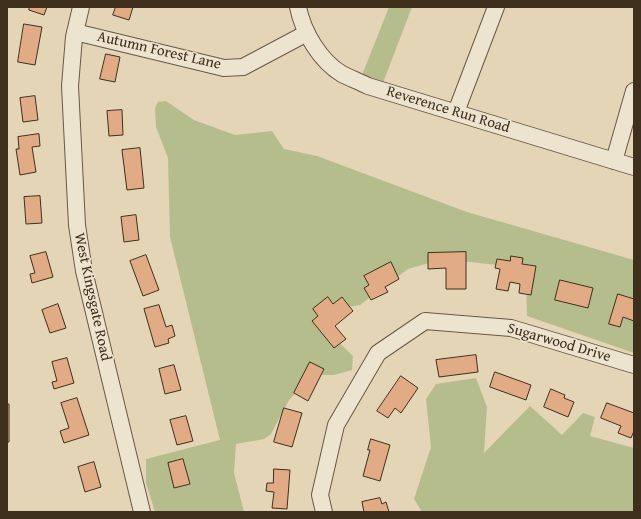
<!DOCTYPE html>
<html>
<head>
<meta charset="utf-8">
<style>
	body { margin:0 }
	#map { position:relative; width:641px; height:519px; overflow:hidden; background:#e4d5b7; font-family:"Gentium Book Plus",serif }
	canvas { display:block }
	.frame { position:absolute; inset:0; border:8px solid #3f2f1d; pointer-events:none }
</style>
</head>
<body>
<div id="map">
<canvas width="641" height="519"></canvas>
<div class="frame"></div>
</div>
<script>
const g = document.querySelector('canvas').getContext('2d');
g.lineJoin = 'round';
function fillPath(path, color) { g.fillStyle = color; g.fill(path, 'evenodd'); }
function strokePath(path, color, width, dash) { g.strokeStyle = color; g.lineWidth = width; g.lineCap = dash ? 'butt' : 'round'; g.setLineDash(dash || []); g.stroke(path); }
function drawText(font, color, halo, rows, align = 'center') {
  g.font = font + ' "Gentium Book Plus",serif'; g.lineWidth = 3; g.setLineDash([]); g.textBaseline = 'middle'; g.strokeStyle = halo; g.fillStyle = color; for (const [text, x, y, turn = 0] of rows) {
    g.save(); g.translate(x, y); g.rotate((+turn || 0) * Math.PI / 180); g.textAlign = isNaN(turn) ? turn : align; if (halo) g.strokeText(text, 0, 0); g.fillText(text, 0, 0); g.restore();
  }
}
fillPath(new Path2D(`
	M389,7H412L383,83L362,75Z
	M166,101L194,120L235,135L272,131L284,149L317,156L467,212L634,260V353L527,316L526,276L515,267L443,259L408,269L360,305L335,309L328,332L353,356L352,370L334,375H312L289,400L271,434L264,439L236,444L234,473L244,512H155L146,483V459L220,440L170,237L168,158L156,127L155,108L158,102Z
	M476,378L487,407L484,453L530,406L562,435L583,413L595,417L590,436L634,448V512H422L414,499L431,447L426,399L436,384Z`), '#b6bd8d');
const building = new Path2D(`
	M30,7H47L44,15L29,10Z
	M116,7H133L129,20L113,15Z
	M24,24L42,27L35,65L18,62Z
	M106,54L120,57L115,82L100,79Z
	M35,96L38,120L23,122L20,98Z
	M122,110L123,135L109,136L107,111Z
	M39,134L40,146L32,147L36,172L20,175L16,149H19L18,137Z
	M140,148L144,188L127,190L122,150Z
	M40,196L42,223L26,224L24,197Z
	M136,215L139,240L124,242L121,217Z
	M46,252L53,277L32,283L30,274L35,273L30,256Z
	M466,252V289H446V268L428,269V253Z
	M146,255L159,290L143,296L130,261Z
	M511,256L523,258L522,264L536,266L531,295L519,293L520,284L510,282L508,291L496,289L500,269L495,268L497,259L510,261Z
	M391,262L399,279L385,287L388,292L371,300L364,288L369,285L364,276Z
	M560,280L593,288L588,308L555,300Z
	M618,294L634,299V321L623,317L620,327L609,324Z
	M328,297L333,304L342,297L353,311L335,326L346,339L334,348L312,321L318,316L313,309Z
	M58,304L66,328L50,333L42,310Z
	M159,305L166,327L172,325L175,336L168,339L169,343L155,347L144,309Z
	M476,355L478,372L439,377L436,360Z
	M67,358L74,383L54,389L52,382L57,381L52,362Z
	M310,362L324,369L308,401L294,393Z
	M174,365L181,390L165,394L159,369Z
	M495,372L531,385L526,400L490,387Z
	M401,376L418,388L401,413L395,408L388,418L377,411Z
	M551,389L565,395L564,398L574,402L568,417L544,407Z
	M77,398L89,435L64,443L60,431L69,428L61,403Z
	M607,403L634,413V431L631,438L618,433L621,426L601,418Z
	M7,404H9V442H7Z
	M284,408L302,413L292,447L274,442Z
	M186,416L193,441L177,445L170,420Z
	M371,439L390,445L380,481L363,476L370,450H368Z
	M183,459L190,484L174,488L168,463Z
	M94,462L101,487L85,492L78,467Z
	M274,469L290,470L287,509L272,508L274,492L266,491L267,483H273Z
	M380,498L382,504L386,502L389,512H364L362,502Z`);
fillPath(building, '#e1ab85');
strokePath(building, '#3f2f1d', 1);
const minor = new Path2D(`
	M81,7L74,37L70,86L77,225L84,271L142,512
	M298,7C303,32 320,61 342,74C350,78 360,82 368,86L634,167
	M75,32L224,68L243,67L307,33
	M456,112L496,7
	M614,161L634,91
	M324,512L320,495L336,425L378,353L425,321L511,328L634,365`);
strokePath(minor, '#685844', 18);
strokePath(minor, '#ede4d0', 16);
drawText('15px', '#3f2f1d', '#ede4d0', [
	["Autumn Forest Lane",159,51,13],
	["Reverence Run Road",448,110,17],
	["West Kingsgate Road",92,297,78],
	["Sugarwood Drive",559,343,16]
]);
</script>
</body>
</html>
